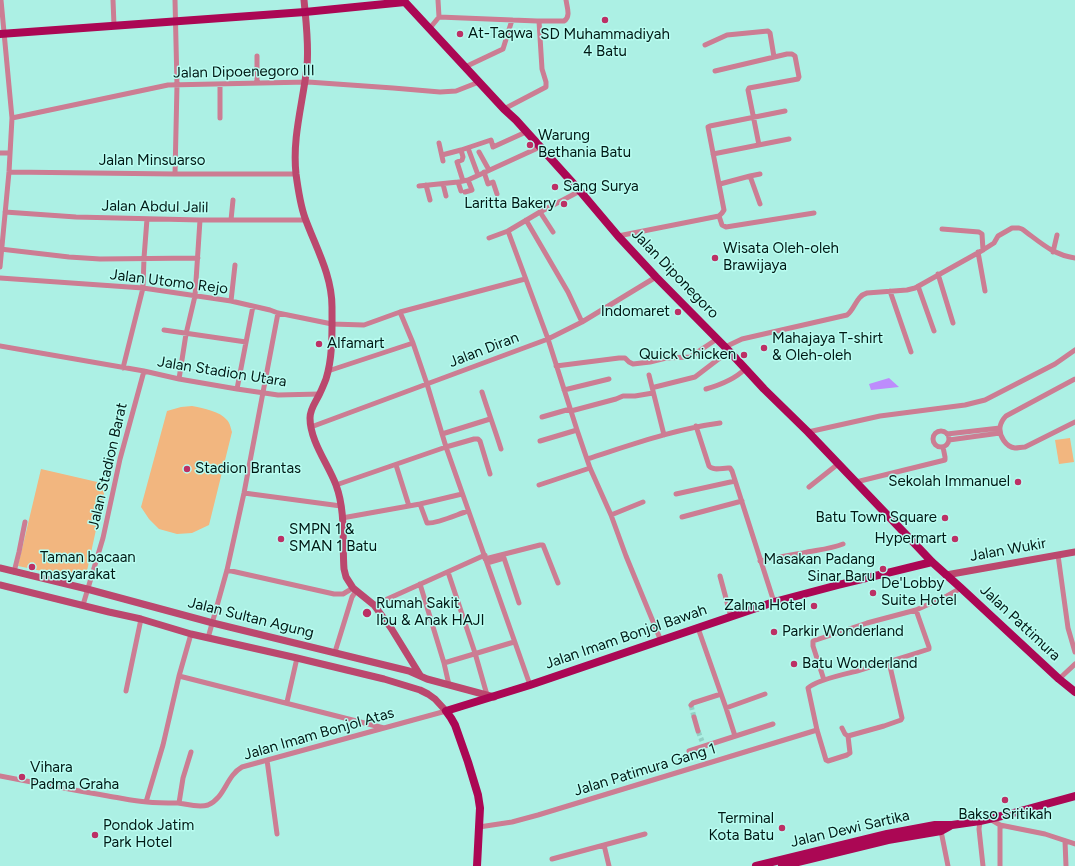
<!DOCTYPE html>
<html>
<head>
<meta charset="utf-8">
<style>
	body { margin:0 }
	canvas { display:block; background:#acf0e4 }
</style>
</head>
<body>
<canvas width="1075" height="866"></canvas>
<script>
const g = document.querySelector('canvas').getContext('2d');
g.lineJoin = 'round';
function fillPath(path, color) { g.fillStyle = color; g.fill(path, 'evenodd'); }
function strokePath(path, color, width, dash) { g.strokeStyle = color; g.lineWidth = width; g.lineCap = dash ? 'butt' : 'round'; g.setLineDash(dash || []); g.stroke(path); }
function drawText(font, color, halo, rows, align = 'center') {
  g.font = font + ' Figtree,sans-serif'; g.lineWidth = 3; g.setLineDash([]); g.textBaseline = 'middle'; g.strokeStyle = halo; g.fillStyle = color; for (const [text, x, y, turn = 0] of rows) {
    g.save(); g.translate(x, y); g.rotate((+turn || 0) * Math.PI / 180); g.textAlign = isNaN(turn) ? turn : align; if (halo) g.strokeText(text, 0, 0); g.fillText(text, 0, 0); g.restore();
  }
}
fillPath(new Path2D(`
	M192,406C202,408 220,411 227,420C230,423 231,429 232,432L209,525L192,533L177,534L159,529L149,519L141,507L167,411L181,407Z
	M1070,438L1074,462L1059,464L1055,440Z
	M41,469L106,484L85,580L18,566Z`), '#f2b67f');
fillPath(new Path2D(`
	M889,378L899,387L871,390L869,384Z`), '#bd8cfc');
strokePath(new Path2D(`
	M691,705L694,717
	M698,731L702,741`), '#92d0c5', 5, [5, 2.5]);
strokePath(new Path2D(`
	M113,0L114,25
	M175,0L177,85L175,174
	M439,17L537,21H564C571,17 567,7 566,0
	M430,28L439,17L438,0
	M705,45L727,35L768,31L770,33L774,57
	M257,56V83
	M465,67L503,49L512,20
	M715,71L787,54H792L795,56L799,77L798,79L749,88L748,90L759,145
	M220,84V118
	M504,109L546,87V82L542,69L539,21
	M12,118L168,85L308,82L393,88L440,92L456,91L479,82
	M439,143L443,161
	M468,148L478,175
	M479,152L489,170
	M0,153H9
	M713,154L789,139
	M442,155L461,150
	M9,172L175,174H296
	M484,172L488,184L493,182L497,194
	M750,176L760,174
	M463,181L457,162L462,160L463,157L461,150L491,140L493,147L526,132
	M458,182L461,191
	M443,184L446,196
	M720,184L750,176L760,204
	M426,185L430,200
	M419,186L458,182L468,180L540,147
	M580,191L540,212L508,231L548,339L577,430L590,468L611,515L626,556L661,641
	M465,192L472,190L468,180
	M5,212L76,217L200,220H306
	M540,212L553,232
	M719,216L722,225L726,227L814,213
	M231,220L233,200
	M526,220L568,292L582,322
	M942,229L979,232L982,234L983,250
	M618,236L719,216L722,213L724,210L708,127L710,126L785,111
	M489,238L508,231
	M0,249L69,257L100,259L198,258
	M978,252L985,291
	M1053,252L1057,235
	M0,267L9,172L12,118L1,0
	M938,274L953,323
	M0,278L143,288L231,301L270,310L278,313L332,324L364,325L400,312L525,279
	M918,286L934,331
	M890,291L911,352
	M231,301L235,265
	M400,312L413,343L427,384L446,447L530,685
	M164,330L246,342
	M0,346L144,371L179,379L237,389L278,395L320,394
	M725,347L742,339L847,315C855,309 856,296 867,293L907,290L915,288L983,250L994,243L998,236L1012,228H1019L1022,229C1040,242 1053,255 1075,258
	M556,366L619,358H625L629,362L633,364L650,362L666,358L690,357L717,339
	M123,368L143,288L144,258L147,219
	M328,371L413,343
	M649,375L664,435
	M179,379L186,334L195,296L200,220
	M1075,379L1006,416C1003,419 1001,422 1000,427C999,436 1006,447 1015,448C1018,448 1022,447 1025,447L1075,422
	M655,387L695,377L729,351
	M237,389L253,306
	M706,389C720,385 734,380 745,369
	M564,390L609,379
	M482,392C488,411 495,430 501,449
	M571,411L616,399L623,396H635L653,393
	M542,417L570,409
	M696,426L709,466C713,471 722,468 728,468H730L732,471L774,602
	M311,427L548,339L582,322L656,277
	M933 439a8 8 0 1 1 16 0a8 8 0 1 1-16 0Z
	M808,432L880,416L965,405L985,400L1055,364L1075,350
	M442,434L490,419
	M947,434L1000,428
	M949,440L1000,433
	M540,441L577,430
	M587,459C631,445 675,429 720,423
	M396,465L409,506
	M856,482L945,460V457L943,447
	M336,485L446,447L474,439H478L480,441L490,474
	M539,485L590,468
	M809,487L838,464
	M244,493L341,506
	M676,494L735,481
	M420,504L427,523C437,524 458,514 468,511
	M611,515L643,502
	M682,517L742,501
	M342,518L420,504L462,494
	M1058,555L1068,628L1075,652
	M485,559L540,545H543L558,583
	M760,561C775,558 789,555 803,553C817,550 830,549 843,544
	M487,563L504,558L519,603
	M227,570L334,594H343L353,588
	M14,572L19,552L25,522
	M448,572L475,653L487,695
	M720,576L731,617
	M420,584L444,663L514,642
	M83,605L103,538L120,459L144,371
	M374,605L485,555
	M698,628L726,708L735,736
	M208,638L227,570L244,493L278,313
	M335,652L352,597L356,591
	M444,663L449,685
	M179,676L384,728
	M1059,679L1075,664
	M824,680L813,646V641L867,623L916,610L947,596L961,588
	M126,691L141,619
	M287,702L297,658
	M691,705L693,703L721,694
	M726,708L765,694
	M694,717L698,731
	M842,728L845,734L848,736L884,726L901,720L902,718L889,662
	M848,736L850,753L847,755L828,761L826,760L817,730L808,688C816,680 845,674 857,671C881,664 905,657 929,649V647L916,610
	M689,751L773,724
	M267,760L277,834
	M0,776C36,783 72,790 108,796C121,798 134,801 147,802C157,803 167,803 178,803C187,804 198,808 208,805C225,798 226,776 242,767L446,711
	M146,802L163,745L179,676L191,634
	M179,803L183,778L191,752
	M990,819L1000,825L1045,834L1075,844
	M980,821L979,829L983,866
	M479,827L512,822L538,815L817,730
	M941,831L948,866
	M1065,841L1066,866
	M604,845L609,866
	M552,859L645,834
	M1000,866V825`), '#cc7d93', 5);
strokePath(new Path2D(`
	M304,0C306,22 309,44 307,66C303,103 292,137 296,174C298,189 300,204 305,218C316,248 332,275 332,307C332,331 333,357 326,379C324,384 322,389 320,393C316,402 310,408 310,418C310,441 328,464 336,485C346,512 342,542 344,569L346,577L353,588L374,605L391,628L420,675
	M0,568L87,589L213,623L409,671L427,679L494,697
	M946,575L1075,552
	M0,585L109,612L141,619L191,634L297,658L384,679L420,690L428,694L435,699L446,711`), '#bb486e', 7);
strokePath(new Path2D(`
	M403,0L504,109L516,120L580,191L618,236L656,277L729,351L764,389L808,432L915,544L932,562L961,588L1059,679L1075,692
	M0,34L305,12L405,2
	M477,866L480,808L478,795L468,762L455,725L451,718L446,711L530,685L774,602L838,585L932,562
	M756,866L887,834L935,825H952L980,821L1006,815L1075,796
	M782,866L888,840L941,831L950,826`), '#ab0754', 8);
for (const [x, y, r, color] of [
	[605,20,4,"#bc3065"],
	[460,34,4,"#bc3065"],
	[530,145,4,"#bc3065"],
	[555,187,4,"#bc3065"],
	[564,204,4,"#bc3065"],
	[715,258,4,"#bc3065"],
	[678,312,4,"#bc3065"],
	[319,344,4,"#bc3065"],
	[764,348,4,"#bc3065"],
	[744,355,4,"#bc3065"],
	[187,469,4,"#bc3065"],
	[1018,482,4,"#bc3065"],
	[945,518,4,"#bc3065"],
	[281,539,4,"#bc3065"],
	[955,539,4,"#bc3065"],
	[32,567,4,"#bc3065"],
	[883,569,4,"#bc3065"],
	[873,593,4,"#bc3065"],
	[814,606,4,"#bc3065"],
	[367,613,5,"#bc3065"],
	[774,632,4,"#bc3065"],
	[794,664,4,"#bc3065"],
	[22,777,4,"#bc3065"],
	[1005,800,4,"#bc3065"],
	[782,828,4,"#bc3065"],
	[95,835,4,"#bc3065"]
]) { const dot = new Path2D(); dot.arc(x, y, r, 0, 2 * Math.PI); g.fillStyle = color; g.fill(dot); strokePath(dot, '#b9fdf1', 1.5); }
drawText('15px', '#001915', '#b9fdf1', [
	["At-Taqwa",468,34],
	["SD Muhammadiyah",605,35,"center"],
	["4 Batu",605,52,"center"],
	["Warung",538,136],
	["Bethania Batu",538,153],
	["Sang Surya",563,187],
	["Laritta Bakery",556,204,"right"],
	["Wisata Oleh-oleh",723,249],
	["Brawijaya",723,266],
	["Indomaret",670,312,"right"],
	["Mahajaya T-shirt",772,339],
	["& Oleh-oleh",772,356],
	["Alfamart",327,344],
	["Quick Chicken",736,355,"right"],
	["Stadion Brantas",195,469],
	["Sekolah Immanuel",1010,482,"right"],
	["Batu Town Square",937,518,"right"],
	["SMPN 1 &",289,530],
	["SMAN 1 Batu",289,547],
	["Hypermart",947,539,"right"],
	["Taman bacaan",40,558],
	["masyarakat",40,575],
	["Masakan Padang",875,560,"right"],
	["Sinar Baru",875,577,"right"],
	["De'Lobby",881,584],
	["Suite Hotel",881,601],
	["Rumah Sakit",376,604],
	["Ibu & Anak HAJI",376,621],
	["Zalma Hotel",806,606,"right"],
	["Parkir Wonderland",782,632],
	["Batu Wonderland",802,664],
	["Vihara",30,768],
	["Padma Graha",30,785],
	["Bakso Sritikah",1005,815,"center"],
	["Terminal",774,819,"right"],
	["Kota Batu",774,836,"right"],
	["Pondok Jatim",103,826],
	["Park Hotel",103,843]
], 'left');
drawText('15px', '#001915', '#b9fdf1', [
	["Jalan Dipoenegoro III",244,72,-1],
	["Jalan Minsuarso",152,161],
	["Jalan Abdul Jalil",155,207,1],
	["Jalan Diponegoro",675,274,46],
	["Jalan Utomo Rejo",169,282,7],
	["Jalan Diran",484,350,-21],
	["Jalan Stadion Utara",222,372,9],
	["Jalan Stadion Barat",108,466,-77],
	["Jalan Wukir",1008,550,-10],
	["Jalan Sultan Agung",251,618,14],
	["Jalan Pattimura",1020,623,43],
	["Jalan Imam Bonjol Bawah",626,637,-19],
	["Jalan Imam Bonjol Atas",319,734,-16],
	["Jalan Patimura Gang 1",645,770,-17],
	["Jalan Dewi Sartika",850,829,-13]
]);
</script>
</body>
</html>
